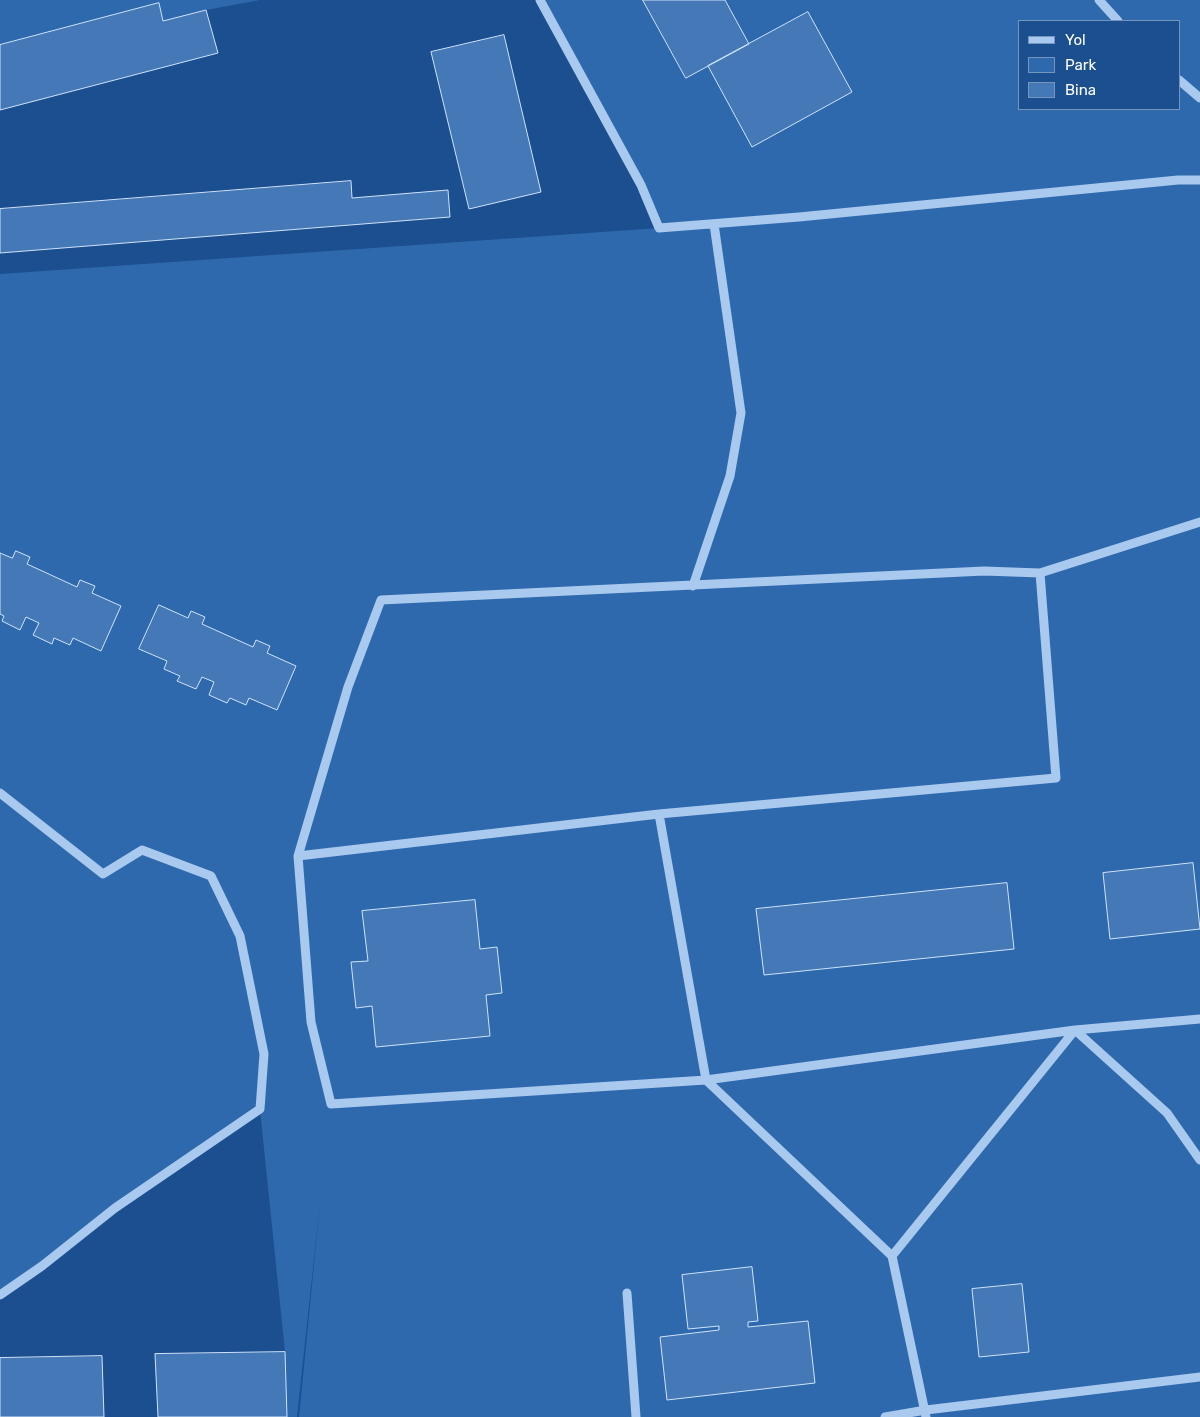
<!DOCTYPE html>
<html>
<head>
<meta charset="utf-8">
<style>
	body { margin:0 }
	#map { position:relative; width:1200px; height:1417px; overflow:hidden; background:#1b4f8f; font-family:Rubik,sans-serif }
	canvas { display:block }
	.legend { position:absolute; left:1018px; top:20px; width:162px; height:90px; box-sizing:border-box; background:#1b4f8f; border:1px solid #7695bc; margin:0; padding:6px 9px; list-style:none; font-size:15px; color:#fff }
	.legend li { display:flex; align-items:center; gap:10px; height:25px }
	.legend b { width:25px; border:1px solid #7695bc }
</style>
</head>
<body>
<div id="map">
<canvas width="1200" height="1417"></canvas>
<ul class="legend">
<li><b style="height:6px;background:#a9c9ee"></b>Yol</li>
<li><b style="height:14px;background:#2e69ad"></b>Park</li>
<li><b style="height:14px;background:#4478b7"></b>Bina</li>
</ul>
</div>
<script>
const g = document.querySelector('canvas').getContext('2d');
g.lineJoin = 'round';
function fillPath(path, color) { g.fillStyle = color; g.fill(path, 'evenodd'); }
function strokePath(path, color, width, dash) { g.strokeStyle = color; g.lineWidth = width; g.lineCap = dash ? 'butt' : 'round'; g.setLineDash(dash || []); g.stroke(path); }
fillPath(new Path2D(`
	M0,0H260L206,10L163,21L0,45Z
	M540,0H1200V1417H299L320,1203L297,1417H287L285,1352L260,1110L0,1295V274L659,228ZM1019,21H1179V109H1019Z`), '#2e69ad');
const building = new Path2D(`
	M643,0H725L749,44L686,78Z
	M159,3L163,21L206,10L218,53L0,110V45Z
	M808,12L852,92L752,147L708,66Z
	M504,35L541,192L469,209L431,52Z
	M351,181L352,198L448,190L450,217L0,253V209Z
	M16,551L30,557L27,564L77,587L80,580L95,586L92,593L121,606L101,651L73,638L70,645L54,638L52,644L33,635L39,623L26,617L20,630L2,621L4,616L0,614V553L12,558Z
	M159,605L188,618L191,611L205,617L202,624L253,647L256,640L270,646L267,653L296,666L277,710L249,698L246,705L230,698L227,703L209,695L214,682L202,677L196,689L177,681L180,676L164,669L167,661L139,649Z
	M1193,863L1200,929L1110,939L1103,873Z
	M1007,883L1014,949L764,975L756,909Z
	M475,900L480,949L497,947L502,993L486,995L490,1036L376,1047L372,1006L356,1008L351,962L368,961L362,911Z
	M752,1267L758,1321L748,1322V1327L808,1321L815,1383L667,1400L660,1337L719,1330V1326L688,1329L682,1275Z
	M1022,1284L1029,1352L979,1357L972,1289Z
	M285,1352L287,1417H158L155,1354Z
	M102,1356L104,1417H0V1358Z`);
fillPath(building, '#4478b7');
strokePath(building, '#cfe3fa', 1);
strokePath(new Path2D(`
	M540,0L641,185L659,228L799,217L1178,180H1200
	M1099,0L1118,21
	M1179,80L1200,98
	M1200,522L1040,573L984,571L381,600L348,687L298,856L311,1022L331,1104L706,1080L1075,1030L1200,1019
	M693,586L730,476L741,413L714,224
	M0,793L103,874L142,850L211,876L240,936L264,1054L260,1109L115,1208L42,1266L0,1295
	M659,814L706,1080L892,1256L926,1417
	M298,856L659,814L1056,778L1040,573
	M892,1256L1075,1030L1167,1113L1200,1160
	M627,1293L636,1417
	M885,1417L926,1410L1200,1377`), '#a9c9ee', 9);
</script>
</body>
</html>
